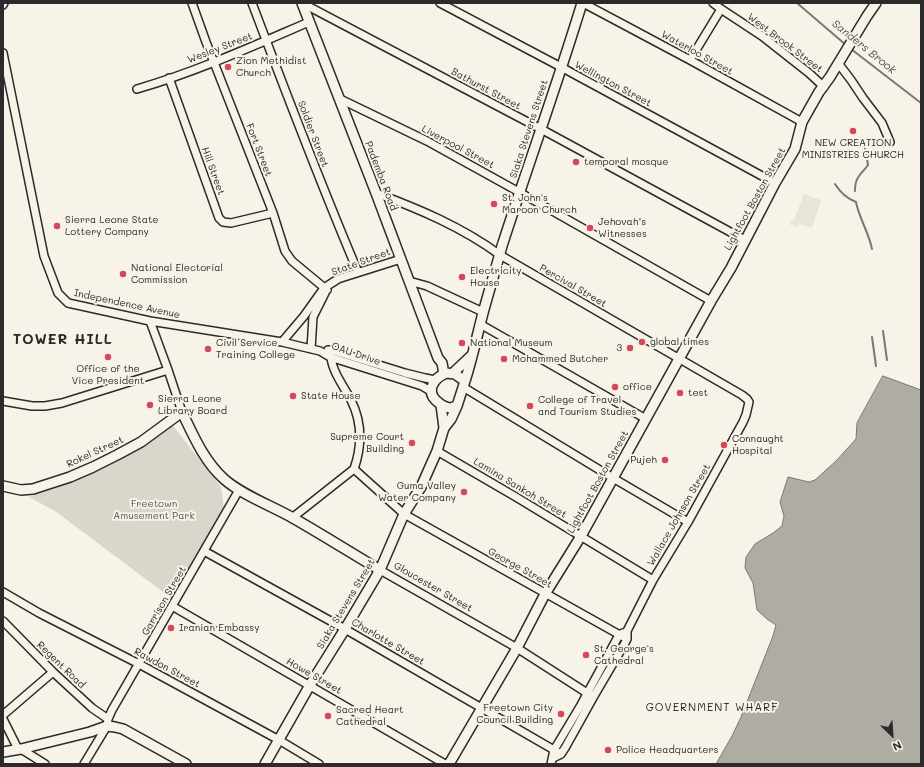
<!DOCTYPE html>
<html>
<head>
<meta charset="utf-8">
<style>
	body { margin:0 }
	#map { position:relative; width:924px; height:767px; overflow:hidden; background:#f7f3e8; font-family:Mali,sans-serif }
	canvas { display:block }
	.frame { position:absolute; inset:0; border:4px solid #2b2b2b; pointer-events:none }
	.north { position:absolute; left:872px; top:715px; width:40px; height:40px; -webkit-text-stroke:3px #f7f3e8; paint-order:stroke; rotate:155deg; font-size:11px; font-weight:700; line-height:16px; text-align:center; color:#2b2b2b }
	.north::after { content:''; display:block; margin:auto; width:14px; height:18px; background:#2b2b2b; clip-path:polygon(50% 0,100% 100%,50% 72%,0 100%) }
</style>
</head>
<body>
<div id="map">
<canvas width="924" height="767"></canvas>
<div class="frame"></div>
<div class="north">N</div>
</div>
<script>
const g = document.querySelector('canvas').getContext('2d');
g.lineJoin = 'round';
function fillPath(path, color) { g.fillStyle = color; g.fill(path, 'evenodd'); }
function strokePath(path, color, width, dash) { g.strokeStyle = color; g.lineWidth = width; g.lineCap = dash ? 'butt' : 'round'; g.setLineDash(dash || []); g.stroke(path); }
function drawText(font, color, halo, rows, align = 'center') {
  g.font = font + ' Mali,sans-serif'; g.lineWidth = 4; g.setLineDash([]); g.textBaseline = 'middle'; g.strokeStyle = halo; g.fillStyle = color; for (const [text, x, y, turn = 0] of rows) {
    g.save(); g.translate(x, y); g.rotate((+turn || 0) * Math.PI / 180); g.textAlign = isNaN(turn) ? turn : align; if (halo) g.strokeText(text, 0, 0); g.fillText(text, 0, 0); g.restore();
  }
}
fillPath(new Path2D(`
	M804,194L821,200L812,228L799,224L798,227L790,225L792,219L794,220Z`), '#e8e4da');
fillPath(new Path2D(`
	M170,422L221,487L224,509L171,598L55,511L29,497C64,484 101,473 132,453C146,445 158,433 170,422Z`), '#dad6cc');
const water = new Path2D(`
	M883,376L921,390V764H716L732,736L741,717L773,636L776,625L767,619L757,610L753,583L745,568L746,557L755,544L773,533L782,526L784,516L780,502L788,477L809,482L815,480L836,461L856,439L857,423Z`);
fillPath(water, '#afaca4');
strokePath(water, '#7a7874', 1);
strokePath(new Path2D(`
	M797,3L846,45
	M851,49L921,103
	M835,184C840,192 848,199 856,202C859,218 869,233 872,249
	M855,191C855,176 861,175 868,165L865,148
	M883,331L887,360
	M872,337L876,366`), '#7a7874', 2);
const minor = new Path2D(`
	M192,3L206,42L273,213L285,251L292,261L327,290
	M252,3C286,93 320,183 358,272
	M302,3L541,129L745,240
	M440,3L561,67L775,183
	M583,3L690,60L802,122
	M713,3L721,9L762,36L809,73L824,87
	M3,5L4,3
	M3,53L44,256L58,293L68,303L150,321L282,342L320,351L330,357L422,386L432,392
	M690,60L721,9
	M838,63L851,80L863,98L882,123L890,142
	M169,78L219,218L223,222L231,223L273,213
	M137,89C196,72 253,46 309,22
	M340,99L427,141L519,192L711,301
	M376,193C419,209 462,227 500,255L742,395L747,399L749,402L746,415L743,422L688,522L653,580L627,631V639L625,643L594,696L565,748L561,754L553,758
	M409,281L427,286L483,312
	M150,321L168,370L182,412
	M480,324L646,419
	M282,342L304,316L324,288L338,279L344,277L401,259
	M311,349L313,317L325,293
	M328,350H331L405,373L425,378L435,380
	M331,350C329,368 343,385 351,400C362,422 362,446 354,469
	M463,387L613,478L688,522
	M3,401L32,406H45L62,403L168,370
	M437,451L516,497L653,580
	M354,469L404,514L627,639
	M292,518L354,469
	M204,551L345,629L561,754
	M380,570L517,648L587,693L594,696
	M3,592L39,613L139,664L279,740L319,764
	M172,606L445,764
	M3,621L53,672L92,708L108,719
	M3,715L53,672
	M3,719L18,749
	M21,749L45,764
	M84,764L107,726L108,719L112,710L239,490
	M551,764L554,750L581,705L619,635L623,633`);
const major = new Path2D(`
	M302,3L376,193L438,358L442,363L444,374
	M446,373L455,374L465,381L457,406C455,406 453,407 451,408C447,408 443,406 439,403C425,393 432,379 446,373Z
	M453,373L472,355
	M465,381C472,359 477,336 483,313C489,291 496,268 502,246C528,165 557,85 582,3
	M444,428L451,419L457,406
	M3,486L21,490L33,489L70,477L93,467L117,455L141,442L182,412C193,435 204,461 224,479C242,495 272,506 293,518C323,535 351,553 380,570
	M3,752L21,749L90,732L107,726L115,727L123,729L186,764
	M265,764L310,685L345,629L380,570L404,514L421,487L437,451L444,428L441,405
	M449,764L517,648L545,594L581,536L711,301L731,268L775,183L795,149L802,122L819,92L830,77L867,16L876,3`);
strokePath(minor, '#2b2b2b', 10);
strokePath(major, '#2b2b2b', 12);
strokePath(minor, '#f7f3e8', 7);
strokePath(major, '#f7f3e8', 9);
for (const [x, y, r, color] of [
	[228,67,4,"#d1495b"],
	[853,131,4,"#d1495b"],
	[576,162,4,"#d1495b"],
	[494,204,4,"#d1495b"],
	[57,226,4,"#d1495b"],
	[590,228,4,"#d1495b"],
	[123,274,4,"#d1495b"],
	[462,277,4,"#d1495b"],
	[642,342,4,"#d1495b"],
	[462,343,4,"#d1495b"],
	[630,348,4,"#d1495b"],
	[208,349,4,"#d1495b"],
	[108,357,4,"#d1495b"],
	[504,359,4,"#d1495b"],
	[615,387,4,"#d1495b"],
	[680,393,4,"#d1495b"],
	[293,396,4,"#d1495b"],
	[150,405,4,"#d1495b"],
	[530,406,4,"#d1495b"],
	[412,443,4,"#d1495b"],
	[724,445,4,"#d1495b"],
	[665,460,4,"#d1495b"],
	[464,492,4,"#d1495b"],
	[171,628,4,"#d1495b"],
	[586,655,4,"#d1495b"],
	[561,714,4,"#d1495b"],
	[328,716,4,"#d1495b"],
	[608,750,4,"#d1495b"]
]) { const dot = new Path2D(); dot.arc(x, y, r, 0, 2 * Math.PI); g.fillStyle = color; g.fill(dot); strokePath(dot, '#f7f3e8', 1.5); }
drawText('10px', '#2b2b2b', '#f7f3e8', [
	["West Brook Street",785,43,37],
	["Wesley Street",220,48,-21],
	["Waterloo Street",697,53,29],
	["Wellington Street",613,84,28],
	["Bathurst Street",486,89,28],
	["Siaka Stevens Street",529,129,-72],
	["Soldier Street",313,134,69],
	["Liverpool Street",458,147,28],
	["Fort Street",259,150,69],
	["Hill Street",213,171,70],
	["Pademba Road",381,176,69],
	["Lightfoot Boston Street",755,199,-61],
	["State Street",361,262,-20],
	["Percival Street",573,286,30],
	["Independence Avenue",127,304,12],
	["OAU Drive",356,354,19],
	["Rokel Street",95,452,-25],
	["Lightfoot Boston Street",598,482,-61],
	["Lamina Sankoh Street",520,488,31],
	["Wallace Johnson Street",679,515,-60],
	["George Street",520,568,29],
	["Gloucester Street",433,587,30],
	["Garrison Street",164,601,-60],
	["Siaka Stevens Street",346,604,-59],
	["Charlotte Street",388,642,30],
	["Regent Road",61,665,44],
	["Rawdon Street",167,668,28],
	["Howe Street",314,676,30]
]);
drawText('10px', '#2b2b2b', '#f7f3e8', [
	["Zion Methidist",236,61],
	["Church",236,73],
	["NEW CREATION",853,143,"center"],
	["MINISTRIES CHURCH",853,155,"center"],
	["temporal mosque",584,162],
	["St. John's",502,198],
	["Maroon Church",502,210],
	["Sierra Leone State",65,220],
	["Lottery Company",65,232],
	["Jehovah’s",598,222],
	["Witnesses",598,234],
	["National Electorial",131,268],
	["Commission",131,280],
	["Electricity",470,271],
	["House",470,283],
	["global times",650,342],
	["Civil Service",216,343],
	["Training College",216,355],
	["National Museum",470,343],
	["3",622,348,"right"],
	["Mohammed Butcher",512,359],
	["Office of the",108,369,"center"],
	["Vice President",108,381,"center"],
	["office",623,387],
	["test",688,393],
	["State House",301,396],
	["Sierra Leone",158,399],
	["Library Board",158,411],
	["College of Travel",538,400],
	["and Tourism Studies",538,412],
	["Supreme Court",404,437,"right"],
	["Building",404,449,"right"],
	["Connaught",732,439],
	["Hospital",732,451],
	["Pujeh",657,460,"right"],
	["Guma Valley",456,486,"right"],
	["Water Company",456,498,"right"],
	["Iranian Embassy",179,628],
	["St. George's",594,649],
	["Cathedral",594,661],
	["Freetown City",553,708,"right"],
	["Council Building",553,720,"right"],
	["Sacred Heart",336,710],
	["Cathedral",336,722],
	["Police Headquarters",616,750]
], 'left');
drawText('10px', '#575653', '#f7f3e8', [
	["Freetown",154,504],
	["Amusement Park",154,516]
]);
drawText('italic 11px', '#53524f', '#f7f3e8', [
	["Sanders Brook",864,47,39]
]);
g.letterSpacing = '1px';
drawText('11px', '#2b2b2b', '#f7f3e8', [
	["GOVERNMENT WHARF",712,708]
]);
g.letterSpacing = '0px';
g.letterSpacing = '1px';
drawText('bold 14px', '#2b2b2b', '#f7f3e8', [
	["TOWER HILL",63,340]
]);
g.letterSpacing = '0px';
</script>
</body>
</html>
